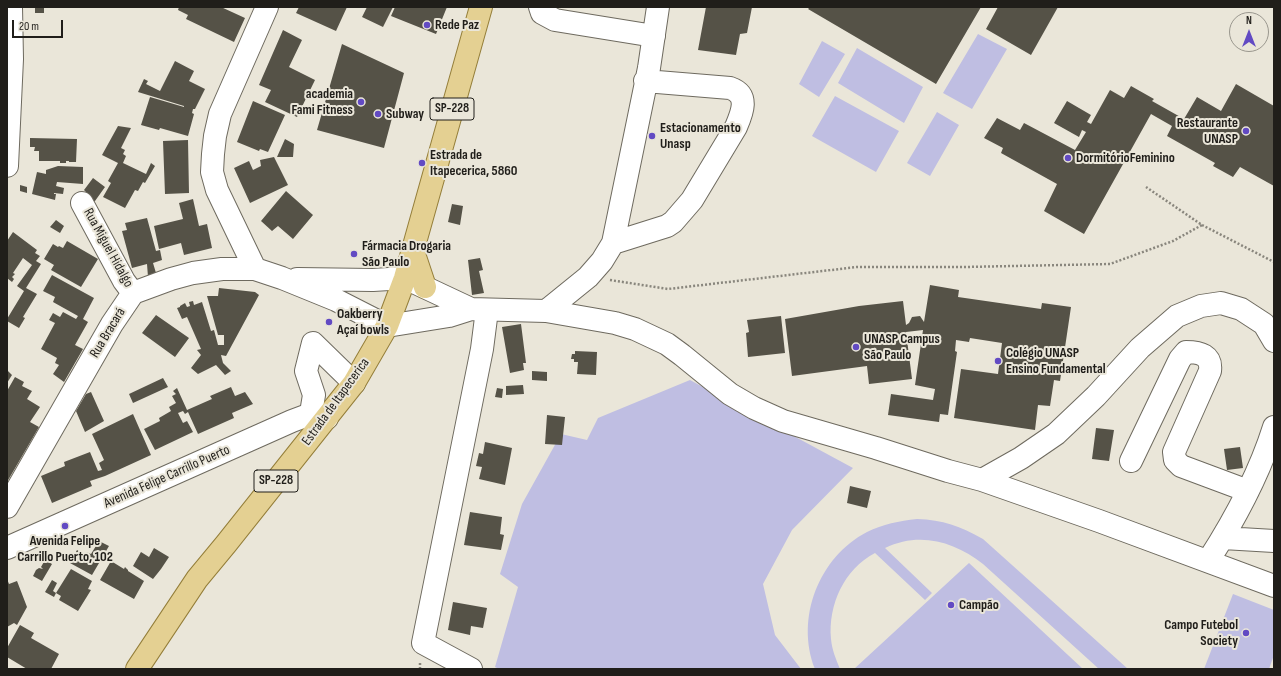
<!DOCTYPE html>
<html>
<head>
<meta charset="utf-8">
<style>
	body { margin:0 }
	#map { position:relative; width:1281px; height:676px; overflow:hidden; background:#eae6d9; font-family:"Sofia Sans Condensed",sans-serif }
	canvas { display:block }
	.frame { position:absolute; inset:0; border:8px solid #201e1a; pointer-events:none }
	.north { position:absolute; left:1229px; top:12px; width:40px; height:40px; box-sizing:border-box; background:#eae6d9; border:1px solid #99968d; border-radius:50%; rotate:0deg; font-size:11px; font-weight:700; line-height:16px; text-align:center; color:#201e1a }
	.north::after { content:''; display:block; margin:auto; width:14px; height:18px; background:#624ac3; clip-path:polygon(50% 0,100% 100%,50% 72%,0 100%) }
	.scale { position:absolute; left:12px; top:20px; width:51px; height:18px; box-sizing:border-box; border:2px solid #201e1a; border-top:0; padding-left:5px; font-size:12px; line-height:14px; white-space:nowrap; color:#201e1a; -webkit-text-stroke:3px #eae6d9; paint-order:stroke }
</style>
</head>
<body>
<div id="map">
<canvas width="1281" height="676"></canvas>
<div class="frame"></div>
<div class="north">N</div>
<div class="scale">20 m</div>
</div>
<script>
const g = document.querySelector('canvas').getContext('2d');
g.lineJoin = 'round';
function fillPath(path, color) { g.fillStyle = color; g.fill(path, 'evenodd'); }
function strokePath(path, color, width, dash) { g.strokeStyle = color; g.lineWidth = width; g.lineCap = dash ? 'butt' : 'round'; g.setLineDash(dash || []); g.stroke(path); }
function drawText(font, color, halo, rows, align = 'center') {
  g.font = font + ' "Sofia Sans Condensed",sans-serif'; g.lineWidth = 4; g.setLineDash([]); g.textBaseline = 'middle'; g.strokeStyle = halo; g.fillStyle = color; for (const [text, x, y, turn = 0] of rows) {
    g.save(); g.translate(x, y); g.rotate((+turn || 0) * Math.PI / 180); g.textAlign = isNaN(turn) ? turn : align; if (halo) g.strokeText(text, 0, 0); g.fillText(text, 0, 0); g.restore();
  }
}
fillPath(new Path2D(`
	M978,34L1007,49L972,109L943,93Z
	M822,41L845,54L819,97L799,84Z
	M857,48L923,87L904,123L838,83Z
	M835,96L899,131L876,172L812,136Z
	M937,112L959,125L930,176L907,163Z
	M690,380L853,468L792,530L763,584L775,635L801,669H499L495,667L518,587L500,574L522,504L561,434L587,440L598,418Z
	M917,519C943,520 960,526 983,539L1128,669H1099L983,564C955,542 920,531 885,548L932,593L925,600L875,553C844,569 828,605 831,639C832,650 836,659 840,669H815C795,618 819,557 867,532C883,524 899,521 917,519Z
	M969,563L1083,669H854Z
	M1233,594L1274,610V655L1269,669H1204Z`), '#bfbee2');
fillPath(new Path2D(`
	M35,7H44V13H35Z
	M179,7H221L245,18L234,42L186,19L188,15L178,10Z
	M299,7H347L336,31L296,13Z
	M367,7H393L383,27L362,17Z
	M395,7H447L436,34L391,16Z
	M706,7H752L747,33L740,34L736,55L698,50Z
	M810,7H981L936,84L808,9Z
	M998,7H1058L1031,55L986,29Z
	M283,30L302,40L289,67L315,80L297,117L265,102L271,90L259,85Z
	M342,44L404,73L384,148L317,130Z
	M175,61L194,71L189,81L205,89L195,109H193L192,113L194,114L188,136L160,128L159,130L141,125L150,97L184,107V106L138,92L144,79L148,81L146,84L160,91Z
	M1236,84L1274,106V186L1240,167L1233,177L1213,166L1215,163L1167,136L1172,126L1151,114L1084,234L1044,211L1057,184L1001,153L1003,148L984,138L997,118L1020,130L1024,123L1075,150L1086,132L1082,130L1079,137L1054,123L1067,101L1091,115L1087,122L1091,124L1110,90L1124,98L1131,86L1154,99L1152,101L1184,119L1197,97L1221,111Z
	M253,101L285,115L268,152L260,149L259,151L237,142Z
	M118,126L131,128L121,148L125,150L123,154L126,156L123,163L146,174L151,163L155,166L145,183L143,182L138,191L135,190L125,208L103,197L111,183L108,181L118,163L102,155Z
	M30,138L77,139L76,162H69V161H66V163H60V161H39V151H34L35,147H30Z
	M285,139L294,144L293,157H277Z
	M188,140L189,193L165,194L163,141Z
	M274,157L288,185L250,203L234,168L249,161L253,170L261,166L260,160Z
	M58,166L83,167V184L57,182L56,186L64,188L63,194L54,193V194H56L55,200L32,194L37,172L46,174V170Z
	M93,178L105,187L95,201L93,202L92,200L93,199L84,190Z
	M20,185L27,187V193L20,191Z
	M286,191L313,215L293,239L278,226L272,231L261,221Z
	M193,199L199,226L207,224L212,248L184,255L181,243L159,249L154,226L183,219L179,203Z
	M452,204L463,206L460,225L448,222Z
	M147,218L156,251L160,250L162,260L153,263L156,273L148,277L147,264L132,268L122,231L127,230L125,223Z
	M56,220L64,226L60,233L50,227Z
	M13,232L37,250L35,253L40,256L36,261L41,264L26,288L37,294L23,317L25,318L19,328L7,321V319L24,291L17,286L32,265L23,258L13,273L15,274L12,277L14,279L12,282L7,278V241Z
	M67,241L98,259L81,287L51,270L54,265L44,259L53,244L58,247L59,246L63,248Z
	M480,258L483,270L479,271L484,293L472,295L468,260Z
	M52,275L94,298L83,319L88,322L75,345L83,349L64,382L53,374L59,365L55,363L57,358L41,349L55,323L49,320L53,313L60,317L63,312L76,319L78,316L53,302L55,297L43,291Z
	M930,285L959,290L958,297L1041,309L1042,303L1071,307L1060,381L1054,380L1050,406L1038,405L1035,430L954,418L961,369L998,374L1002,343L970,338L969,342L956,340L955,351L957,352L948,415L940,414L939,422L888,415L891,394L933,400L935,389L915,385L923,330L906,332L912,379L869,384L867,366L792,376L785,319L859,306L903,301L906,325L909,323L912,317L920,316L924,322Z
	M219,288L255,292L259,295L226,356L221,355L223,363L231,371L225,375L216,365L198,374L191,368L201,355L197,350L201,349L187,317L182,319L177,308L180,307V306L185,303L187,307L190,306L189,302L193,301L194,305L202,302L211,331L214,330L218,345H224V335H218L207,296H218Z
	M156,315L189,338L175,357L142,333Z
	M781,316L785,353L748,357L746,333L749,332L747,320Z
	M521,324L526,363H523L524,370L510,373L502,327Z
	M575,351L597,352L596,375L577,374L578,362H574V359H571L572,354H575Z
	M7,370L12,375L7,383Z
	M532,371L547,372V381L532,380Z
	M15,377L24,382L22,386L32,391L27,399L40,407L30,422L39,427L7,482V391Z
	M163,378L168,387L133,403L129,394Z
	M523,385L524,394L506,395V386Z
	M231,387L235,396L245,392L253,404L232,413L234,418L198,434L188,412L185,414L183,411L178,413L183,423L187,421L193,432L155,450L144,429L160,421L159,418L171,411L169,407L176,403L172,396L176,394L173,391L177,388L187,410L212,399L210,396Z
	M497,388L503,389L502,398L495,397Z
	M91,392L104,421L85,432L76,411L86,394Z
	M133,414L151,455L105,476L90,481L92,486L52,503L41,476L65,466L64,462L90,452L98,471L102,470L99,463L104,460L92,434Z
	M547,415L565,417L562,445L545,444Z
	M1096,428L1114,430L1109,461L1092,459Z
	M485,442L512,448L505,485L479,479L482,467L476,466L479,453L483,454Z
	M1240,447L1243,468L1227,470L1224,449Z
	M850,486L871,491L867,508L847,503Z
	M470,512L502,517L500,534L504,535L501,550L464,545Z
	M99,541L109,546L92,575L70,563L77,550L85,555L86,552L91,554Z
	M154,548L169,557L161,569L153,579L133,566L141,552L149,557Z
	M45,560L52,564L42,581L33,576L36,570L39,568L43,569L41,567Z
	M111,561L124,569L125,567L128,570V571L144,581L134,599L100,580Z
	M71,569L92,581L88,589L91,590L78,611L59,600L61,596L56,593Z
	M7,579L9,584L17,581L27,607L17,625L14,623L7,627Z
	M52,580L57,583L53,591L56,593L54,597L45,592Z
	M453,602L487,608L483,628L471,626L470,635L448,630Z
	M20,625L34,633L31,638L59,654L51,669H27L7,657V648Z`), '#555247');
const minor = new Path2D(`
	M540,7L542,13L555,20L654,36
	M7,166L12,59L11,7
	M82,203L124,281L133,293
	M613,243L667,226L673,222L692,200L736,127C742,113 750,95 730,88L645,81
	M255,269L217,190L212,172L213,154L215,136L220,114L267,7
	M297,279L373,280L405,278L471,309
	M546,311L615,323L635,329L667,344L682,355L730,394L754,408L783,421L876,448L948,471L982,480L1099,521L1274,586
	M311,413L314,395L306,371L313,343L354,383
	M1131,461L1180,359L1186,352C1200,352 1212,355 1210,371L1174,452L1175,460L1181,466L1248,491
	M982,480L1021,458L1056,434L1096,396L1140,348L1177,316L1201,306L1221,303L1241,309L1264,324L1274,341
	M7,507L112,324L133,293L171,279L193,273L222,269H255L282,278L336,300L387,326L449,316L471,309L546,311L588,277L602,261L613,243L649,68L658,7
	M1223,538L1274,541
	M7,548L292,421L316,412L327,418
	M1208,561C1235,519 1259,475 1274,427
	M471,669L423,643L482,349L487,310`);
const major = new Path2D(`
	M413,251L425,287
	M137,669L197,579L226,544L354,383L387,326L405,278L481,7`);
strokePath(minor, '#6e6a5f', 24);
strokePath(major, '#947e39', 24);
strokePath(new Path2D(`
	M1202,225L1274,262
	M610,280L668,289L857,267H966L1110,264L1173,241L1202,225L1146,187
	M420,669V663`), '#89867d', 2.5, [2, 2]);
strokePath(minor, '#fff', 22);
strokePath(major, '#e4d092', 22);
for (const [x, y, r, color] of [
	[427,25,4,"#624ac3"],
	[361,102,4,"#624ac3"],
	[378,114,4,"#624ac3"],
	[1246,131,4,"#624ac3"],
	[652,136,4,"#624ac3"],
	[1068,158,4,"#624ac3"],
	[422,163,4,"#624ac3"],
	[354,254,4,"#624ac3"],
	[329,322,4,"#624ac3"],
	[856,347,4,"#624ac3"],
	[998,361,4,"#624ac3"],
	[65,526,4,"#624ac3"],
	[951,605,4,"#624ac3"],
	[1246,633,4,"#624ac3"]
]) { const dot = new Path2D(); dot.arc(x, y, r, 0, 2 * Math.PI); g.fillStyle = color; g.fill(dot); strokePath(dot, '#eae6d9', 1.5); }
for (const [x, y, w] of [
	[452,109,44],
	[276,481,44]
]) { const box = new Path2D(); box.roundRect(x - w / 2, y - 11, w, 22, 3); g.fillStyle = '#eae6d9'; g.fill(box); strokePath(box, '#201e1a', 1); }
drawText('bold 13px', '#201e1a', null, [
	["SP-228",452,109],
	["SP-228",276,481]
]);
drawText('bold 14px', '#201e1a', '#eae6d9', [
	["Rede Paz",435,25],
	["academia",353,94,"right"],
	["Fami Fitness",353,110,"right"],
	["Subway",386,114],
	["Restaurante",1238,123,"right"],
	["UNASP",1238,139,"right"],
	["Estacionamento",660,128],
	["Unasp",660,144],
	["Estrada de",430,155],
	["Itapecerica, 5860",430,171],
	["DormitórioFeminino",1076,158],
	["Fármacia Drogaria",362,246],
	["São Paulo",362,262],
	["Oakberry",337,314],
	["Açaí bowls",337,330],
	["UNASP Campus",864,339],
	["São Paulo",864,355],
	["Colégio UNASP",1006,353],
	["Ensino Fundamental",1006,369],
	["Avenida Felipe",65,541,"center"],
	["Carrillo Puerto, 102",65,557,"center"],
	["Campão",959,605],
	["Campo Futebol",1238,625,"right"],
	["Society",1238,641,"right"]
], 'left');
drawText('14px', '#201e1a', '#eae6d9', [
	["Rua Miguel Hidalgo",108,248,61],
	["Rua Bracará",108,333,-59],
	["Estrada de Itapecerica",336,402,-54],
	["Avenida Felipe Carrillo Puerto",167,477,-24]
]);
</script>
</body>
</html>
